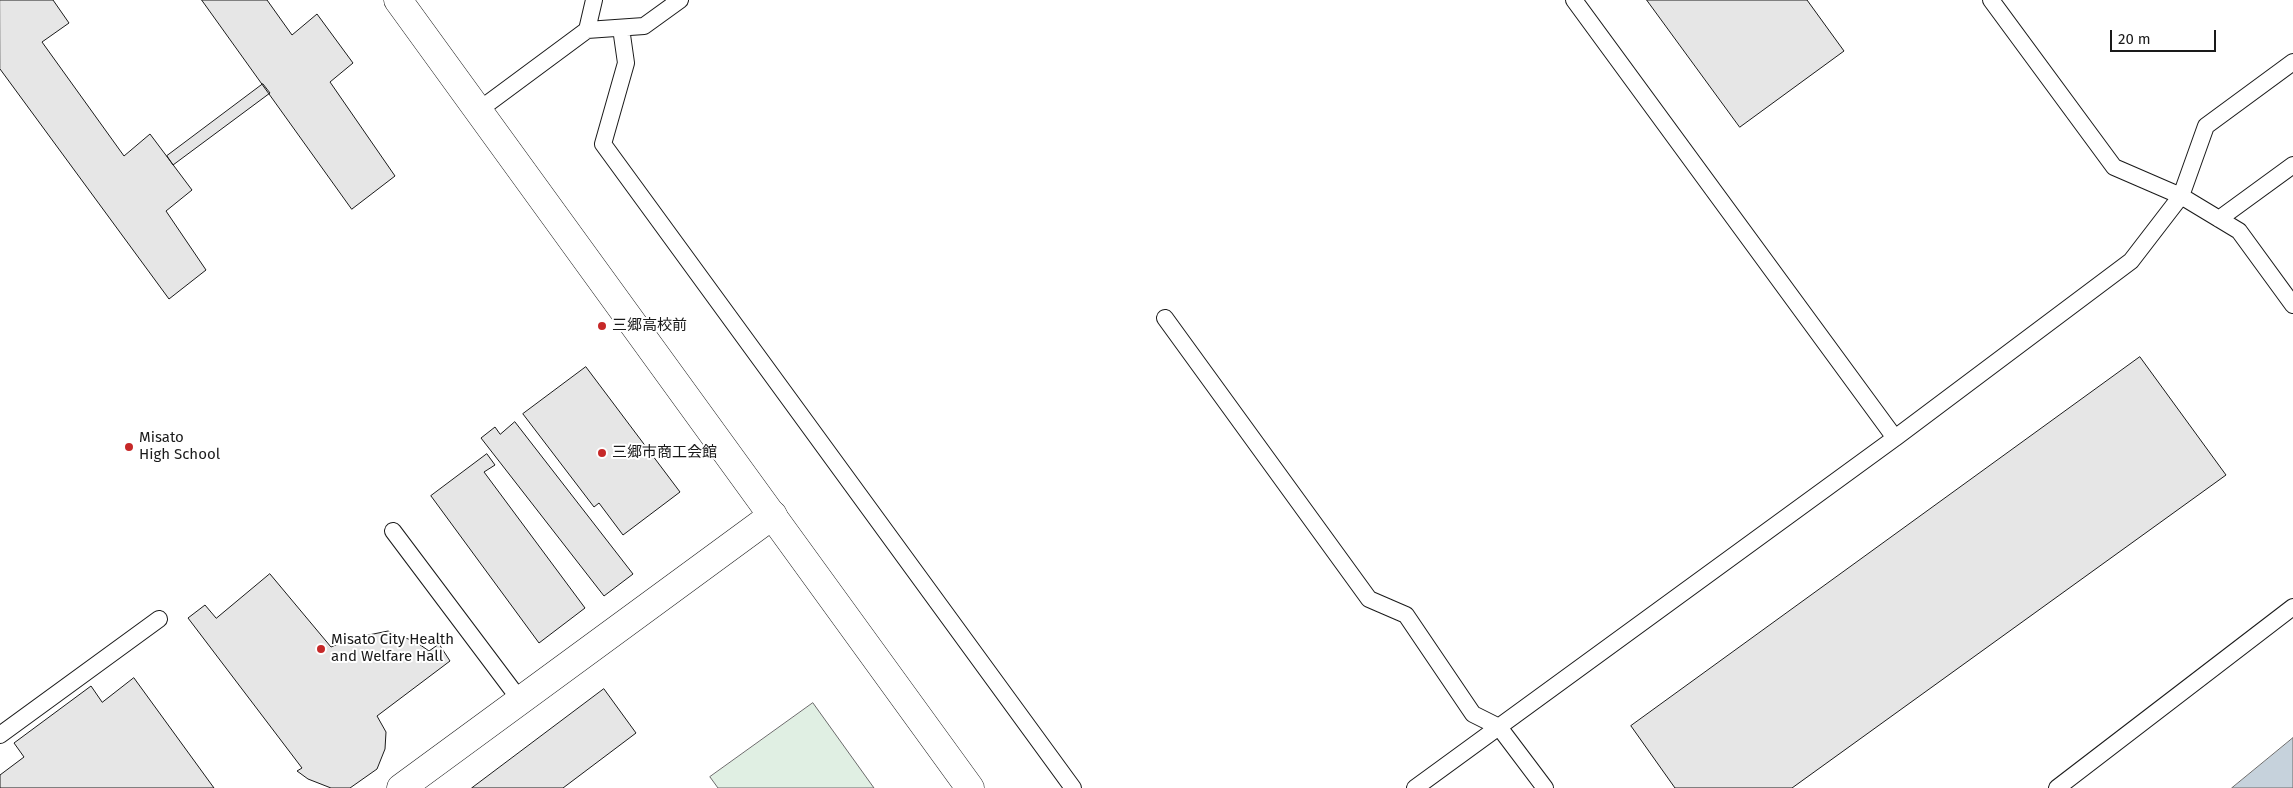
<!DOCTYPE html>
<html>
<head>
<meta charset="utf-8">
<style>
	body { margin:0 }
	#map { position:relative; width:2293px; height:788px; overflow:hidden; background:#fff; font-family:"Fira Sans",sans-serif }
	canvas { display:block }
	.scale { position:absolute; left:2110px; top:30px; width:106px; height:22px; box-sizing:border-box; border:2px solid #1a1a1a; border-top:0; padding-left:6px; font-size:15px; line-height:18px; white-space:nowrap; color:#1a1a1a; -webkit-text-stroke:4px #fff; paint-order:stroke }
</style>
</head>
<body>
<div id="map">
<canvas width="2293" height="788"></canvas>
<div class="scale">20 m</div>
</div>
<script>
const g = document.querySelector('canvas').getContext('2d');
g.lineJoin = 'round';
function fillPath(path, color) { g.fillStyle = color; g.fill(path, 'evenodd'); }
function strokePath(path, color, width, dash) { g.strokeStyle = color; g.lineWidth = width; g.lineCap = dash ? 'butt' : 'round'; g.setLineDash(dash || []); g.stroke(path); }
function drawText(font, color, halo, rows, align = 'center') {
  g.font = font + ' "Fira Sans","Noto Sans JP",sans-serif'; g.lineWidth = 4; g.setLineDash([]); g.textBaseline = 'middle'; g.strokeStyle = halo; g.fillStyle = color; for (const [text, x, y, turn = 0] of rows) {
    g.save(); g.translate(x, y); g.rotate((+turn || 0) * Math.PI / 180); g.textAlign = isNaN(turn) ? turn : align; if (halo) g.strokeText(text, 0, 0); g.fillText(text, 0, 0); g.restore();
  }
}
const green = new Path2D(`
	M813,703L874,788H718L710,777Z`);
fillPath(green, '#e0efe3');
strokePath(green, '#6a6a6a', 1);
const water = new Path2D(`
	M2293,738V788H2232Z`);
fillPath(water, '#c6d2dc');
strokePath(water, '#6a6a6a', 1);
const building = new Path2D(`
	M0,0H53L69,23L42,42L124,156L150,134L192,190L166,211L206,270L169,299L0,69Z
	M202,0H267L292,35L317,14L353,63L330,82L395,176L352,209Z
	M1647,0H1807L1844,51L1740,127Z
	M263,84L270,93L173,165L167,156Z
	M2140,357L2226,475L1792,788H1675L1631,726Z
	M586,367L680,492L623,535L599,503L594,507L523,414Z
	M515,422L633,574L604,596L481,438L495,427L500,434Z
	M487,454L495,465L484,472L585,608L539,643L431,496Z
	M270,574L331,647L349,639L388,631L416,642L429,651L439,644L450,661L377,716L386,732L385,749L377,769L350,788H331L308,779L297,771L302,768L188,618L205,605L216,618Z
	M134,678L214,788H0V775L24,757L14,743L91,686L102,702Z
	M604,689L636,733L563,788H472Z`);
fillPath(building, '#e6e6e6');
strokePath(building, '#1a1a1a', 1);
const service = new Path2D(`
	M1991,0L2114,167L2181,196L2239,231L2293,305
	M621,28L626,63L603,144L1073,788
	M587,30L594,0
	M479,110L587,30L644,26L680,0
	M2219,219L2293,165
	M1165,318L1369,599L1406,615L1473,714L1499,727L1545,788
	M1895,438L2131,261L2181,196L2206,126L2293,62
	M393,531L520,700
	M0,735L159,619
	M1415,788L1895,438L1574,0
	M2057,788L2293,607`);
const minor = new Path2D(`
	M401,788L773,515`);
const tertiary = new Path2D(`
	M398,0L970,788`);
strokePath(service, '#1a1a1a', 18);
strokePath(minor, '#1a1a1a', 29);
strokePath(tertiary, '#1a1a1a', 29);
strokePath(service, '#fff', 16);
strokePath(minor, '#fff', 28);
strokePath(tertiary, '#fff', 28);
for (const [x, y, r, color] of [
	[602,326,5,"#c62828"],
	[129,447,5,"#c62828"],
	[602,453,5,"#c62828"],
	[321,649,5,"#c62828"]
]) { const dot = new Path2D(); dot.arc(x, y, r, 0, 2 * Math.PI); g.fillStyle = color; g.fill(dot); strokePath(dot, '#fff', 2); }
drawText('15px', '#1a1a1a', '#fff', [
	["三郷高校前",612,326],
	["Misato",139,438],
	["High School",139,455],
	["三郷市商工会館",612,453],
	["Misato City Health",331,640],
	["and Welfare Hall",331,657]
], 'left');
</script>
</body>
</html>
